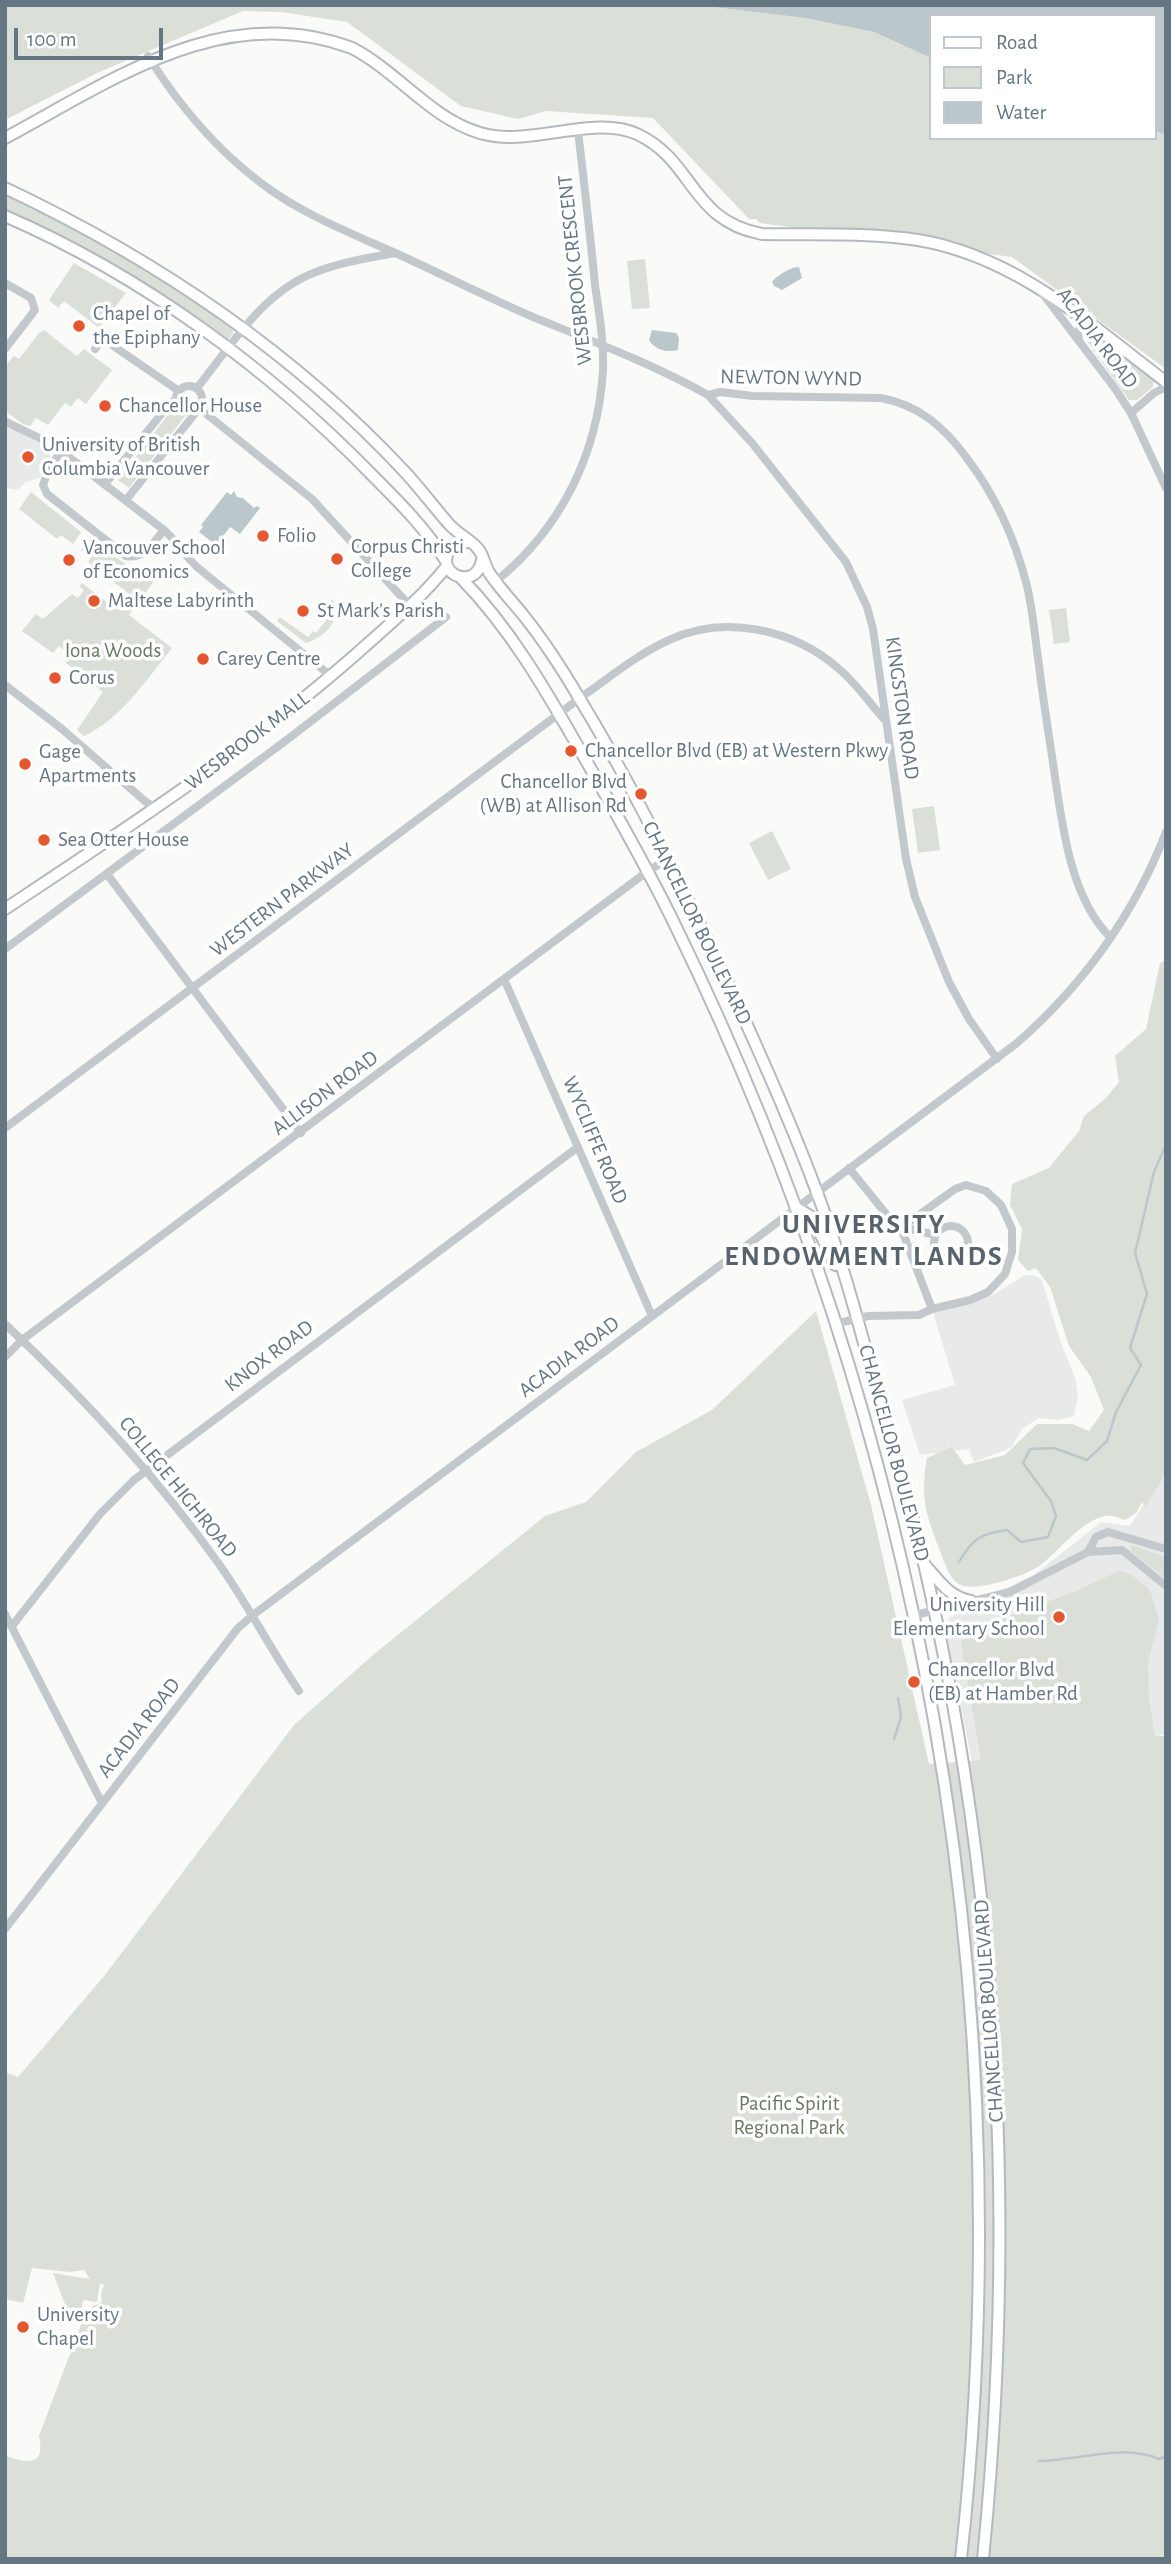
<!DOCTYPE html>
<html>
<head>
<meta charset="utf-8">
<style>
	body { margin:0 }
	#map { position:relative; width:1171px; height:2564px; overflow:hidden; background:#fafaf8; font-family:"Alegreya Sans",sans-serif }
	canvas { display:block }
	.frame { position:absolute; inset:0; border:7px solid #657683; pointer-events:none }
	.legend { position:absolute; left:929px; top:14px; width:228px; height:126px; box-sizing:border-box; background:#fff; border:2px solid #c1c8cd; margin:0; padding:9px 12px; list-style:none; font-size:21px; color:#657683 }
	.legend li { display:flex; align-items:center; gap:14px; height:35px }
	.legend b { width:35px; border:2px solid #c1c8cd }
	.scale { position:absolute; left:14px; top:28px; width:149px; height:32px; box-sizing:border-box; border:4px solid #657683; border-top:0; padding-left:9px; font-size:21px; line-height:24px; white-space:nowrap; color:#657683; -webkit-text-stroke:5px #fff; paint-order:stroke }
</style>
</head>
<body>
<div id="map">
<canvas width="1171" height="2564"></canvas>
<div class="frame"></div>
<ul class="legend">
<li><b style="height:9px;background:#fff"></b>Road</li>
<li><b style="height:19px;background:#dadfd7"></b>Park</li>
<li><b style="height:19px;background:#bbc7cb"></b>Water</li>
</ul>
<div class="scale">100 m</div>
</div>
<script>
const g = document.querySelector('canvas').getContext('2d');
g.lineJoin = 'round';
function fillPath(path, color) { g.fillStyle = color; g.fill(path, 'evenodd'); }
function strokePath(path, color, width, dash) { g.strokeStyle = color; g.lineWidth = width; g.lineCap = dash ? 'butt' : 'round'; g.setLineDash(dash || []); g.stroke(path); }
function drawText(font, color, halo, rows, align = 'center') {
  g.font = font + ' "Alegreya Sans",sans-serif'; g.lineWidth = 7; g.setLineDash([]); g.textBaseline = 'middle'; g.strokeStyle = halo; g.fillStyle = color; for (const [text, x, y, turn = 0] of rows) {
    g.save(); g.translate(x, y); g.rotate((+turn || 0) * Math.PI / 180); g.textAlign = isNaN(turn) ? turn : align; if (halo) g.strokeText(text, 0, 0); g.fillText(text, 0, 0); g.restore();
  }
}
fillPath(new Path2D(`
	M5,426L46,446L51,453L50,458L39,478L26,482L18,490L5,488Z
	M1025,1275H1034L1042,1280L1060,1340L1075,1378L1078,1395L1074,1416L1058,1420L1039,1418L1023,1428L1011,1448L974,1462L969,1449L920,1455L902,1400L955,1385L932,1309L993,1295Z
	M1166,1475V1734L1155,1736L1154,1731L972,1762L946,1632L949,1619L972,1598L1002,1590L1034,1575L1101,1522L1130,1526L1161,1478Z`), '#e8e9e9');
fillPath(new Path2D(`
	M5,5H696L805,18L874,32L931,58V138H1155V131L1166,135V369L1012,257L760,223L756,219H749L653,118L546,111L518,119L461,106L347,22L281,12L243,11L97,73L5,120Z
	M5,195C86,231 160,278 233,328V334L226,342L5,212Z
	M645,259L650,308L632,309L627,261Z
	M74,263L126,293L99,328L64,301L58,308L49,300Z
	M44,330L77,356L84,349L112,370L86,404L78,398L71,407L65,403L48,425L36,418L30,426L23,424L5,411V366L14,356L19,359L39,333Z
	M1089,331L1154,379L1153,387L1137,400H1129L1087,341L1084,336Z
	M174,407L185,416L129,488L118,480Z
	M31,492L81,532L73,544L61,535L57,539L19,509Z
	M90,539L138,573L141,572L154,581L129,615L172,648C147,679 121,719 84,736L77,730L103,692L66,663L70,657L59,646L53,653L22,631L36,614L43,619L72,594L78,598L84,590L79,586L82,583L117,610L128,593L88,562L91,558L81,550Z
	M332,599C343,620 325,637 306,643L277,621L280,617L308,637L313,631L316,633L327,619L324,616L328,611L326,608Z
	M1066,608L1070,642L1054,644L1049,610Z
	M934,806L940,850L918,853L912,809Z
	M772,831L791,869L768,880L749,843Z
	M1166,960V1473L1145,1507L1142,1502L1136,1513L1125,1520C1119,1518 1111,1514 1105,1516C1084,1519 1058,1551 1042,1564C1029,1574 1008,1580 992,1584C955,1592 952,1583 940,1551C926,1514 920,1498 927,1458L952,1447L965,1465L1005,1455L1037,1424H1072L1089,1431L1104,1410L1091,1377L1069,1346L1050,1287L1036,1268L1028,1271L1018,1260L1022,1229L1010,1205L1012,1184L1049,1168L1079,1131L1084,1116L1105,1099L1119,1082L1115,1056L1146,1029L1160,963Z
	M816,1311L871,1505L929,1764L981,1760L961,1643L965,1638L979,1635L992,1623L1076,1591L1119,1571L1132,1575L1150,1590L1159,1620L1148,1662L1149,1700L1155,1736H1166V2559H5V2455C26,2464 46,2467 39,2436L87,2309L102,2302L101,2293L104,2285L100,2283L97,2302L83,2300L80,2318L70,2317L53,2273L90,2279L84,2270L70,2272L32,2268L23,2303L5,2299V2072L18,2077L105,1975L294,1725L373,1655L545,1516L586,1502L636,1452L712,1410Z
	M1131,1545L1166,1557V1579L1131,1551Z`), '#dadfd7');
fillPath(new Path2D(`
	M696,5H1166V135L1155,131V16H931V58L874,32L805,18Z
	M799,267L802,278L782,290L774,286L772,282C777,275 791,267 799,267Z
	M652,330L676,333L679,338L678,350C667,353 655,350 649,340Z
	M234,491L237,497L243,498L254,508L257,506L260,508L240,534L230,527L216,545L199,532L203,527L201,525L227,492L231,495Z`), '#bbc7cb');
strokePath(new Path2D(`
	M959,1562C973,1538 980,1534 1007,1530L1021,1542L1048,1537L1056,1516L1051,1501L1023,1463L1030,1449L1054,1448L1087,1460L1107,1441L1116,1412L1141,1365L1130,1348L1147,1294L1135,1253L1154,1172L1166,1145
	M894,1739L901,1717L898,1698
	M1039,2461C1077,2461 1122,2443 1159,2459L1166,2456`), '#bbc7cb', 2.5);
const secondary = new Path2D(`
	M5,138C113,80 224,0 352,48C398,72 430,118 480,133C529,148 593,114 637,134C695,161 689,220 762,234C814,235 867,232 918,240C1015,256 1090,324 1166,382
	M5,188C153,258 292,351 404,471C420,488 433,506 448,523C456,533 473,541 479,550C484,557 485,567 490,574C500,589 513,602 524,616C544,641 562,669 578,696C625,773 666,855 706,937C745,1019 783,1102 815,1187C844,1264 864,1344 886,1423C900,1471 914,1519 925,1568C1000,1893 1016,2228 983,2559
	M5,216C143,276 269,369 373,476C400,503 426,529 446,561
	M469,542C461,542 453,543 449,551C435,574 476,592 482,560
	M461,578C510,628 545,689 580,750C613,808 646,865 675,925C923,1432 1023,1998 961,2559
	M5,909C125,829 247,750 355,655C387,626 420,600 447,566
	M797,1208L813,1218L835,1265
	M925,1565C939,1581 949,1597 971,1601`);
strokePath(secondary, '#b3babf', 14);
strokePath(new Path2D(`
	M148,56C178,104 216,149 261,183C300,213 348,232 393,252C440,273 486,297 533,317C592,341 653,364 708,395L720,392L753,396L881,398C919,405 944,427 966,457C996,496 1015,538 1027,586C1033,611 1035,638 1039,665C1043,700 1049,735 1054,770C1062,824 1070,898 1111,938
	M5,283L31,298L35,310L5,349
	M1043,294L1114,387L1131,413L1166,488
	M1079,341L1078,331L1086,321
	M95,349L102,340L109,343L179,391
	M176 399a13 13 0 1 1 26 0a13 13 0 1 1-26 0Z
	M197,388C231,346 262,292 316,272C341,262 368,258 395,253
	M708,395L752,443L846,562L867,607L873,629L906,859L915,897L949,982L969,1019L997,1059
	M199,408L312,499L410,606
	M1131,413L1154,393L1166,387
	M5,421C24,432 44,438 61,451
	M105,484L167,407L176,399
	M126,500L197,411
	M164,530C153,542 145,560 126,556L47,494L43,485L48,471L61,451L164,530C178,542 184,555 197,567L332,677
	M495,582C561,529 598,454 603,370C604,342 599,312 595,285C590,233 584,182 578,131
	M5,685L62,729L146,802L156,808
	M107,874L301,1133
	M5,949L288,739L446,617
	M504,979L652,1316
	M5,1128L580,698C609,678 636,655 669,640C724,614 794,629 839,669C856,683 870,704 885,720
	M849,1168L895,1225L935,1235
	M934 1243a17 17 0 1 1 34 0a17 17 0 1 1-34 0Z
	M901,1228L932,1309
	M5,1324C83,1397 157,1477 219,1564C248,1605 271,1650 299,1691
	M835,1324L868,1316L919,1315L932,1309L970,1300L988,1292L1005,1274L1012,1252V1229L1001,1205L986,1191L966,1185L955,1189L901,1228
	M5,1357L22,1340L648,871L668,859
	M1088,1552L1096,1537L1108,1532L1166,1549
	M5,1614L102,1803
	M915,1615L1010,1592L1088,1552L1122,1550L1166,1586
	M12,1626L100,1514L134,1480L578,1147
	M5,1929L238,1628L253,1615L1017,1043C1083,985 1134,915 1166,832`), '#c3c8cc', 8);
strokePath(secondary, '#fff', 10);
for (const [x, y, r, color] of [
	[79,326,7,"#e4572e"],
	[105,406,7,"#e4572e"],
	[28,457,7,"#e4572e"],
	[263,536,7,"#e4572e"],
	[337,559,7,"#e4572e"],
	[69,560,7,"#e4572e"],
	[94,601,7,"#e4572e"],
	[303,611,7,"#e4572e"],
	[203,659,7,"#e4572e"],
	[55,678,7,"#e4572e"],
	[571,751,7,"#e4572e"],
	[25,764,7,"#e4572e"],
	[641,794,7,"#e4572e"],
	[44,840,7,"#e4572e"],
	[1059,1617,7,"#e4572e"],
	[914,1682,7,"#e4572e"],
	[23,2327,7,"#e4572e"]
]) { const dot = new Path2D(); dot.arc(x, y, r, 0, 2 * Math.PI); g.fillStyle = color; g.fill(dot); strokePath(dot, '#fff', 2.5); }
drawText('21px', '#657683', '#fff', [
	["WESBROOK CRESCENT",575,270,-96],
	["ACADIA ROAD",1097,338,53],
	["NEWTON WYND",791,378,1],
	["KINGSTON ROAD",902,708,82],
	["WESBROOK MALL",247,741,-37],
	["WESTERN PARKWAY",282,900,-37],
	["CHANCELLOR BOULEVARD",697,923,64],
	["ALLISON ROAD",325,1093,-37],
	["WYCLIFFE ROAD",595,1140,67],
	["KNOX ROAD",269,1356,-37],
	["ACADIA ROAD",569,1357,-37],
	["CHANCELLOR BOULEVARD",894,1453,75],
	["COLLEGE HIGHROAD",178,1487,51],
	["ACADIA ROAD",139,1728,-52],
	["CHANCELLOR BOULEVARD",989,2011,-94]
]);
drawText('21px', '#657683', '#fff', [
	["Chapel of",93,314],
	["the Epiphany",93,338],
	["Chancellor House",119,406],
	["University of British",42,445],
	["Columbia Vancouver",42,469],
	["Folio",277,536],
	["Corpus Christi",351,547],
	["College",351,571],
	["Vancouver School",83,548],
	["of Economics",83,572],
	["Maltese Labyrinth",108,601],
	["St Mark's Parish",317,611],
	["Carey Centre",217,659],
	["Corus",69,678],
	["Chancellor Blvd (EB) at Western Pkwy",585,751],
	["Gage",39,752],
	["Apartments",39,776],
	["Chancellor Blvd",627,782,"right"],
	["(WB) at Allison Rd",627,806,"right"],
	["Sea Otter House",58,840],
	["University Hill",1045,1605,"right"],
	["Elementary School",1045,1629,"right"],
	["Chancellor Blvd",928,1670],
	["(EB) at Hamber Rd",928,1694],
	["University",37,2315],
	["Chapel",37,2339]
], 'left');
drawText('21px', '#687a64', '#fff', [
	["Iona Woods",113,651],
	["Pacific Spirit",789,2104],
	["Regional Park",789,2128]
]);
g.letterSpacing = '2px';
drawText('bold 28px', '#57646e', '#fff', [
	["UNIVERSITY",864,1225],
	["ENDOWMENT LANDS",864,1257]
]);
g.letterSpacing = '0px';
</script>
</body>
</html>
